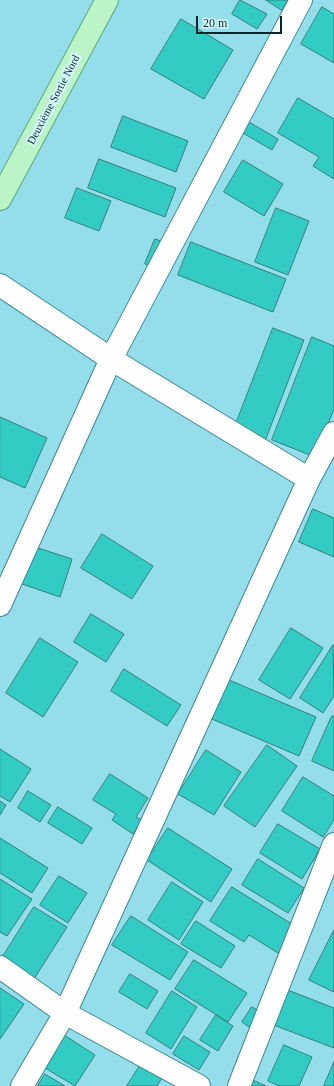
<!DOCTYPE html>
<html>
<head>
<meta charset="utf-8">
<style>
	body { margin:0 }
	#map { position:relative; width:334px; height:1086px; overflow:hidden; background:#94deeb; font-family:Georgia,serif }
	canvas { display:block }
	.scale { position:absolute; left:196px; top:16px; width:86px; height:18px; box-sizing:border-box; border:2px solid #06262b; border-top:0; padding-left:5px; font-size:12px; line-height:14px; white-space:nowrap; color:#06262b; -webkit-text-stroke:3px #d5f8ff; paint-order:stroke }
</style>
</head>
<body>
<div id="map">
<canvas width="334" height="1086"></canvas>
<div class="scale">20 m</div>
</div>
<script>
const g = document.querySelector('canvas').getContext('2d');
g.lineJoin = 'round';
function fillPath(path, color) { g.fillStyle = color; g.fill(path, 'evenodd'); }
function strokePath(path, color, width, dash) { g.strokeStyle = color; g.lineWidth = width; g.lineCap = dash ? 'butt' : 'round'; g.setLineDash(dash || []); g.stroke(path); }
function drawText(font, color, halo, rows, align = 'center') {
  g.font = font + ' Georgia,serif'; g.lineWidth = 4; g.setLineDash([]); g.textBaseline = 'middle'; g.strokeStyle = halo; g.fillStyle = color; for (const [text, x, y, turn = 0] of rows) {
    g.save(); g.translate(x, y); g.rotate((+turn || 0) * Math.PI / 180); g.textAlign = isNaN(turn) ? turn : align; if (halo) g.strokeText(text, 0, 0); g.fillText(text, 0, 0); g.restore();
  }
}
const building = new Path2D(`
	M240,0L267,14L257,29L232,14Z
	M266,0H288L282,10Z
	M322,7L334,14V63L301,44Z
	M181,19L233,50L204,99L151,69Z
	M298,98L334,119V179L313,166L319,157L278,133Z
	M123,116L188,141L176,172L111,147Z
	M249,122L278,139L272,150L243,133Z
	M99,159L176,188L165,217L88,188Z
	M243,160L283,184L264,216L224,192Z
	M77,188L111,201L99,231L65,218Z
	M276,208L309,221L288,275L255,262Z
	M155,239L164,242L154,268L145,264Z
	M191,242L286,279L273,312L178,275Z
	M273,328L304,340L265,441L234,429Z
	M312,337L334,346V409L315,457L272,440Z
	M0,417L47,438L25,488L0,477Z
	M313,509L334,518V557L299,542Z
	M102,534L153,566L132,599L81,568Z
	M35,547L72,559L60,597L22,584Z
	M91,614L124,634L106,662L74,642Z
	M291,628L323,648L290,699L259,680Z
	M40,638L78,662L43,717L6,693Z
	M333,645L334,696L323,713L300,698Z
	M124,669L181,705L167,726L111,691Z
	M229,680L316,717L299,756L212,719Z
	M332,716H334V771L312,761Z
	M267,745L297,766L255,827L224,806Z
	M0,749L31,769L10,802L0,796Z
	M206,750L241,772L214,815L178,794Z
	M110,774L148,798L136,817L142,820L133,834L112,820L116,814L93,800Z
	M303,777L334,796V820L323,837L282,811Z
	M28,791L51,805L40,822L18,808Z
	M0,801L6,805L0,815Z
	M58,807L92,828L82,844L48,823Z
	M278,824L320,849L302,879L260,853Z
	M168,828L232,869L211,902L147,860Z
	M0,838L48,868L32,893L0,873Z
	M258,859L304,888L288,913L242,885Z
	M59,876L87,893L68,923L40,905Z
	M0,879L32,899L7,936L0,932Z
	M172,882L203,902L179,940L148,920Z
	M232,887L300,929L283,956L249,935L244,942L210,921Z
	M34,907L67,927L34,979L2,958Z
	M131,916L188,952L170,980L112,945Z
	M196,921L235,946L221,968L181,944Z
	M334,930V992L309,980Z
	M194,960L247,993L228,1022L175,989Z
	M130,974L158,991L147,1009L119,992Z
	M0,988L24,1004L0,1039Z
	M285,989L334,1008V1048L271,1024Z
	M172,991L197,1007L171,1049L146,1033Z
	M252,1007L263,1013L253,1030L242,1022Z
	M216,1015L233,1026L218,1051L200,1040Z
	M61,1033L95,1055L75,1086L40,1065Z
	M184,1036L210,1052L199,1070L173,1054Z
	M284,1045L312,1057L299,1086H279L268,1081Z
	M144,1059L165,1073L157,1086H127Z
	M334,1062V1086H324Z
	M45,1074L65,1086H38Z
	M250,1079L266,1086H247Z`);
fillPath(building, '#32ccc5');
strokePath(building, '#337f7b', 1);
const minor = new Path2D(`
	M0,285L111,359L309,479
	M0,605L111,359L301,0
	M0,967L65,1013L199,1086
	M22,1086L65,1013L309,479L334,433
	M239,1086L334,844`);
const major = new Path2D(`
	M0,199L107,0`);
strokePath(minor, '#3d8793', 24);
strokePath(major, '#5da778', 24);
strokePath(minor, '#fff', 22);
strokePath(major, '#baf4c7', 22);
drawText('11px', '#06262b', '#d5f8ff', [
	["Deuxième Sortie Nord",54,100,-62]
]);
</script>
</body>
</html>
